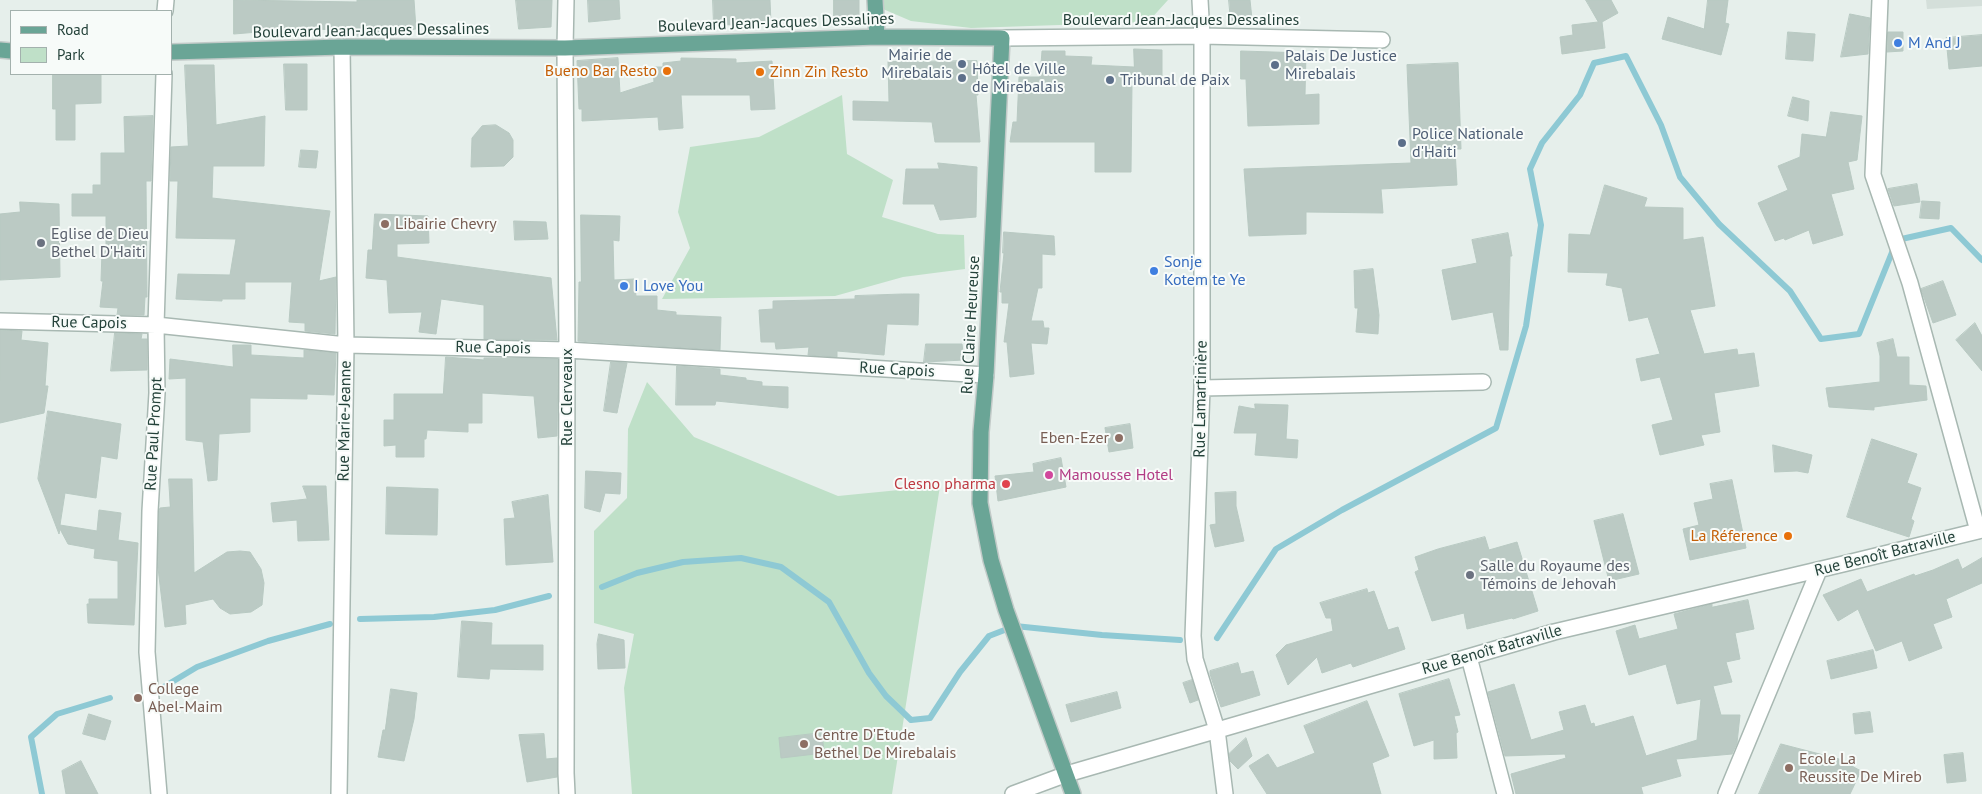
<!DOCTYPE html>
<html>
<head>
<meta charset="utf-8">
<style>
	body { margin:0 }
	#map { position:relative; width:1982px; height:794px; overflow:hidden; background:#e6efeb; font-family:"PT Sans",sans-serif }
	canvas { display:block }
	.legend { position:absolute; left:10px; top:10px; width:162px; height:65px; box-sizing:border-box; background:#f7fbf9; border:1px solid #a3b1ad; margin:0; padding:6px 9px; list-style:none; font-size:15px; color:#24423a }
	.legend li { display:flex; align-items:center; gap:10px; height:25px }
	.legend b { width:25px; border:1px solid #a3b1ad }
</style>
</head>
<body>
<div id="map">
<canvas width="1982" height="794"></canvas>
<ul class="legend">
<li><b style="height:6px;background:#6aa596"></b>Road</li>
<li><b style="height:14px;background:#bfe0c8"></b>Park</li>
</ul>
</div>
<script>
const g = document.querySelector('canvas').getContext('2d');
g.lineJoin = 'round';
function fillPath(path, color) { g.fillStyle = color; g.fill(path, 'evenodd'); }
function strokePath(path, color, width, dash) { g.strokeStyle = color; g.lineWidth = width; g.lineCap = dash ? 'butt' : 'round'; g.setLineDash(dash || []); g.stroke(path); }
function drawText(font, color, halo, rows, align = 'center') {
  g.font = font + ' "PT Sans",sans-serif'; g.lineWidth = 4; g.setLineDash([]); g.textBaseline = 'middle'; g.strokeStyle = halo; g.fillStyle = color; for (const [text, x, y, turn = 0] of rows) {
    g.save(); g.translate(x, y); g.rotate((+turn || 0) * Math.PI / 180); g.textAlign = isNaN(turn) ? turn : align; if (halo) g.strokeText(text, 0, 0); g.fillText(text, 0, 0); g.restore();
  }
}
fillPath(new Path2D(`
	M1926,0H1982V6L1927,9Z`), '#d4dfda');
fillPath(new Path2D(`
	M883,0H1168L1148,22L971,28L911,21L883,9Z
	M842,95L847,154L893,180L882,217L938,234L964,235L965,269L903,277L835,296L662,299L690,248L678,212L690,147L759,137Z
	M647,382L694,437L838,496L940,486L892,794H632L624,688L634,634L594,623V531L627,498L628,429Z`), '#bfe0c8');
strokePath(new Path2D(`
	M602,587L637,573L683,562L741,558L781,567L829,602L869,673L886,696L911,720L930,718L960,672L989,636L1015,626L1102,635L1180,640
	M360,619L434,617L495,610L549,596
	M1217,638L1276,549L1342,510L1496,428L1526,326L1541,225L1530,169L1542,143L1580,95L1594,63L1626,56L1661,125L1680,177L1719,224L1790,291L1821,339L1859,334L1897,240L1951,228L1982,260
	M162,688L197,667L268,641L330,624
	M42,794L31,737L57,714L110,698`), '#8ec9d4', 6);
const building = new Path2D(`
	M234,0L357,2V0H414L416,29L357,36V30L299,29V32L258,29V32L234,34Z
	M516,0H552L551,27L519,29Z
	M588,0H619L620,19L589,22Z
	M713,0H770L771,24L714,25Z
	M834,0H859V16H834Z
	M1229,0H1250L1252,19L1231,21Z
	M1586,0H1611L1618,13L1602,22L1605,48L1562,54L1560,37L1573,35L1572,25L1598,22Z
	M1708,0H1728L1725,23L1729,24L1721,55L1662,39L1668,17L1704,29Z
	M1850,14L1870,18L1868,54L1841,57Z
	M1788,32L1815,34L1813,61L1786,59Z
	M1888,32H1903V51L1887,52Z
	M1982,35V66L1949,69L1946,38Z
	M1134,49L1162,50V83H1132L1131,172H1095V142H1010L1013,122H1017L1019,77H1040L1042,51H1065V56L1092,57L1091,65L1134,67Z
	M1241,51L1306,53L1305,95L1319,94V124L1248,126L1246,79H1241Z
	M618,58L620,93L654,82L653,67H663V63L681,61V58L736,59V63L772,61L775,109L751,110L750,95H681L683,128L659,130L658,117L582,121V109H579L577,61Z
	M977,61L978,95H976L980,142H935L932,122L853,120V101L889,102L888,62Z
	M1458,63L1461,149H1455L1457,185L1381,189L1383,213L1306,212V234L1249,236L1244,169L1411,163L1407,65Z
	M284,64H307V110H286Z
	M185,65H214L216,125L265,116L264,166H213L212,198L330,211L319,281L336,277L335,334L305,331V323L289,322L292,282H245V299H222V301L176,299L178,274L230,275L236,239L176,238L178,181H170L171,147L188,146Z
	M53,74H101V103L75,104V140H56V109H53Z
	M1793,97L1809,101L1808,121L1788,116Z
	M1831,112L1862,116L1857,160L1848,162L1854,189L1831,194L1843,235L1813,244L1809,230L1785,240L1784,238L1775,241L1758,203L1788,190L1778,166L1800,157L1802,134L1826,137Z
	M153,116L151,181H146L147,297H145L144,315H117L118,308L100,307L103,281H101L102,251H106V216H72V194H93V185H101V153H125L124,117Z
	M496,125L509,133L513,140V157L504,166L471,167L472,138L482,126Z
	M301,150L318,151L316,168L299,167Z
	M938,163L977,167L976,217L940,220L934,204H903L906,169H939Z
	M1917,184L1920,202L1894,206L1888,189Z
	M1605,185L1647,198L1644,207L1683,208V240L1703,237L1715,306L1690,310L1704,354L1737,349L1738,355L1754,353L1759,386L1714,393L1720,432L1701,435L1704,445L1660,455L1652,425L1673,420L1660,377L1641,381L1636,359L1660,354L1648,317L1629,321L1622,288L1606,285L1608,273L1568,272L1569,234L1590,235Z
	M1922,201L1940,202L1939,219L1920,218Z
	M20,202L59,204L60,277L0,280V214L20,212Z
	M375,214L428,216L429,243L397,244V257L551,278L557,340L484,339V305L441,299L436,334L419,332L422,312L389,313L387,280L366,278L368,250H372Z
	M581,215L620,216L619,241L613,240L614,280L634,279L636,296H657V310L676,312V315L721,317L720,350L578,341L579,282H581Z
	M514,221L546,222L548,239L515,240Z
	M1004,232L1054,236L1055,255L1042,254V288H1038L1031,321H1043L1044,328H1049L1047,344L1031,343L1034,374L1010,377L1007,342H1004L1009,303H1002V292H1000L1004,253H1003Z
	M1508,233L1512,256H1510L1508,350H1500L1493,312L1452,320L1442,270L1477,263L1472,240Z
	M1373,269L1379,315L1378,334L1356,332L1358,308H1355L1354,271Z
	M1943,281L1956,315L1933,323L1921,289Z
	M903,294H919L918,325L887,324L884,355L837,351V357L808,355L809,347L776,349L775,342H761L759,310L773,309V301L855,299V296Z
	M1975,323L1982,336V371L1956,340Z
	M0,330L22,331L21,340L48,343L45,386H48L44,413L0,423Z
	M115,333L142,334L141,339H147V370L111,371Z
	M1893,339L1897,357H1909V385L1926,386L1927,400L1874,407V410L1829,407L1826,388L1880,382V356L1877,343Z
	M926,344H962L964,360L924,362Z
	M233,345H251V355L304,358V350L336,353L334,395L307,394V399L250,398V432L219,434L217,480L208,481L203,442L186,440V378L169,379L170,359L233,367Z
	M446,357L484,360V358L558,359L557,436L538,438L534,396L482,393V423H468V432L427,430L426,439H424V457H396V445L384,446V420H394V394H443Z
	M611,362L627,363L617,413L604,411Z
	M677,366L720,369V375L746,378V380L762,382V386L788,387V408L716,401L715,405H676Z
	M1255,404L1288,405L1286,439L1298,440L1297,458L1255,455L1257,433H1234L1239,406L1255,409Z
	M48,411L121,424L117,459L101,456L96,498L65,493L60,525L97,531L99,510L121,513L118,540L138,543L134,625L88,623L87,604H89V599H118V561L94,558L95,549L68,544L60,529L59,534L38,479Z
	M1130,424L1133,448L1109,452L1105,428Z
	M1872,439L1917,454L1907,483L1921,488L1911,519L1914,521L1909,537L1847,517Z
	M1773,445L1812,455L1808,473L1797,471L1775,472Z
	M1061,458L1066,487L998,501L995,476L1034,472L1033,464Z
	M586,471L621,473L620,494L605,493L600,512L585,508Z
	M169,479H192L194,573L227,552L240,551L250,552L261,569L264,583L262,605L251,612L230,614L220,608L213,599L185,605L186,624L165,627L158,568L159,511L160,508L170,507Z
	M1732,480L1746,548L1690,560L1683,529L1699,525L1694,503L1713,499L1710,484Z
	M303,486H326L329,540L298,541L297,520L273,522L271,503L307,499Z
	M387,487L438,489L437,535L386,534Z
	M1236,492V506L1244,541L1215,547L1210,525L1216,524L1215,493Z
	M548,495L553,562L506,565L504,519L515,518L512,502Z
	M1623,514L1639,574L1609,581L1594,521Z
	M1485,537L1489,550L1517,542L1538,611L1513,619L1512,618L1467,629L1464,613L1432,621L1415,572L1419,570L1415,557L1438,549Z
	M1982,558V583L1946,599L1952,617L1933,624L1942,648L1909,661L1902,641L1876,651L1858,609L1838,621L1823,595L1861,579L1867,592L1914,574L1915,576L1933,570L1958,559L1962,569Z
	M1367,589L1368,593L1374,591L1388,630L1398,627L1405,649L1353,667L1351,663L1322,673L1317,657L1288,685L1276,655L1286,645L1333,631L1331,618H1326L1320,603Z
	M1748,600L1754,629L1735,633L1740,659L1726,662L1732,682L1713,686L1721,715H1740L1737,743L1732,754L1676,759L1681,776L1641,787L1643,794H1516L1511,774L1566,758L1565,754L1505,756L1488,692L1514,684L1531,740L1564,730L1559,712L1585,705L1591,724L1594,723L1595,727L1633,716L1646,756L1697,740L1701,699L1677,704L1666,664L1629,675L1616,631L1635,625L1639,639L1678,629L1674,614L1712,604V607Z
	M462,621L492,623L491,645H543V670L490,669L489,679L458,677Z
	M599,634L624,640L625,668L598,669L597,644Z
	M1873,650L1877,668L1831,679L1827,661Z
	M1238,663L1241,674L1253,671L1260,695L1221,707L1210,674V671Z
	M1449,679L1460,715L1454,716L1458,732L1456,733L1457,758L1434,759V740L1414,746L1399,694Z
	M1192,680L1198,700L1190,703L1183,683Z
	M391,689L417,693L414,719L404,761L378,757L383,730H385Z
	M1117,692L1121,708L1071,722L1066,705Z
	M1367,701L1389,756L1372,763L1381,794H1267L1249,766L1268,754L1277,768L1315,753L1304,726Z
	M1870,712L1873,732L1855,734L1853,714Z
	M89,714L111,721L105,740L83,734Z
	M822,733L824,753L781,758L779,738Z
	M544,734L546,759L557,758V777L527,782L519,735Z
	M1246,738L1252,756L1238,769L1230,761L1229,754Z
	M1781,744L1839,759L1861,771L1850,794H1759Z
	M1963,753L1966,781L1947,783L1944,755Z
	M81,761L98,794H66L62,771Z`);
fillPath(building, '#bbcac4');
strokePath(building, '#b8c9c2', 1);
const minor = new Path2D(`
	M566,0L565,48L567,350L566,773L567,794
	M1200,0L1202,36V388L1193,636L1195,659L1217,730L1225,794
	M1880,0L1873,175L1910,283L1978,531
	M165,11L166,0
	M1002,38L1202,36L1382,40
	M0,321L156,325L346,345L567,350L986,375
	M1202,388L1483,382
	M1469,657L1505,794
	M159,794L147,652L150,511L157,393L156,325L164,74
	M339,794L346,345L342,47
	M1013,794L1067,774L1554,632L1843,564L1982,530
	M1726,794L1819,570`);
const major = new Path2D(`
	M875,0L877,37
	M0,50L11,51
	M171,52L342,47L565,48L877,37L1002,38L986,375L981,432L980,503L991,560L1006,610L1073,794`);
strokePath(minor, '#a8b8b2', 18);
strokePath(major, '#c2cac8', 18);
strokePath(minor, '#fff', 15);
strokePath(major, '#6aa596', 15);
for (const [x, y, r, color] of [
	[1898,43,5,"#3f7fe0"],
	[962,64,5,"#5c6f8a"],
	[1275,65,5,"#5c6f8a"],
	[667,71,5,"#e8710a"],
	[760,72,5,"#e8710a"],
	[962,78,5,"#5c6f8a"],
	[1110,80,5,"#5c6f8a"],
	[1402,143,5,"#5c6f8a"],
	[385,224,5,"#8d6e63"],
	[41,243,5,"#6b7280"],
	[1154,271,5,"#3f7fe0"],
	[624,286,5,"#3f7fe0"],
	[1119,438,5,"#8d6e63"],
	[1049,475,5,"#d1479c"],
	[1006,484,5,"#e0444e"],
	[1788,536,5,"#e8710a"],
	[1470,575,5,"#6b7280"],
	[138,698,5,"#8d6e63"],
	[804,744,5,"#8d6e63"],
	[1789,768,5,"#8d6e63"]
]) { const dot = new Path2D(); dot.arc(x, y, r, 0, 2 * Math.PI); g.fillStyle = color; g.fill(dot); strokePath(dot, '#f7fbf9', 2); }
drawText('16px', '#24423a', '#f7fbf9', [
	["Boulevard Jean-Jacques Dessalines",1181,20],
	["Boulevard Jean-Jacques Dessalines",776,23,-2],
	["Boulevard Jean-Jacques Dessalines",371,31,-1],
	["Rue Capois",89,323,1],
	["Rue Claire Heureuse",971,325,-87],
	["Rue Capois",493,348,1],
	["Rue Capois",897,370,3],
	["Rue Clerveaux",567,397,-90],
	["Rue Lamartinière",1201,399,-89],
	["Rue Marie-Jeanne",345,421,-89],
	["Rue Paul Prompt",154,434,-87],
	["Rue Benoît Batraville",1885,554,-14],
	["Rue Benoît Batraville",1492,650,-16]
]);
drawText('16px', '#366cbe', '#f7fbf9', [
	["M And J",1908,43],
	["Sonje",1164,262],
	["Kotem te Ye",1164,280],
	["I Love You",634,286]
], 'left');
drawText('16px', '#4e5e75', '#f7fbf9', [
	["Mairie de",952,55,"right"],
	["Mirebalais",952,73,"right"],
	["Palais De Justice",1285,56],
	["Mirebalais",1285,74],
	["Hôtel de Ville",972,69],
	["de Mirebalais",972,87],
	["Tribunal de Paix",1120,80],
	["Police Nationale",1412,134],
	["d'Haiti",1412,152]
], 'left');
drawText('16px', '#c56008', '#f7fbf9', [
	["Bueno Bar Resto",657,71],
	["Zinn Zin Resto",770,72,"left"],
	["La Réference",1778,536]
], 'right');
drawText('16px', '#785e54', '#f7fbf9', [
	["Libairie Chevry",395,224],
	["Eben-Ezer",1109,438,"right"],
	["College",148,689],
	["Abel-Maim",148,707],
	["Centre D'Etude",814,735],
	["Bethel De Mirebalais",814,753],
	["Ecole La",1799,759],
	["Reussite De Mireb",1799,777]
], 'left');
drawText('16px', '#5b616d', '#f7fbf9', [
	["Eglise de Dieu",51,234],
	["Bethel D'Haiti",51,252],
	["Salle du Royaume des",1480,566],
	["Témoins de Jehovah",1480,584]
], 'left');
drawText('16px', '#b23c85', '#f7fbf9', [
	["Mamousse Hotel",1059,475]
], 'left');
drawText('16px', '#be3a42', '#f7fbf9', [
	["Clesno pharma",996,484]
], 'right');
</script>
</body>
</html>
